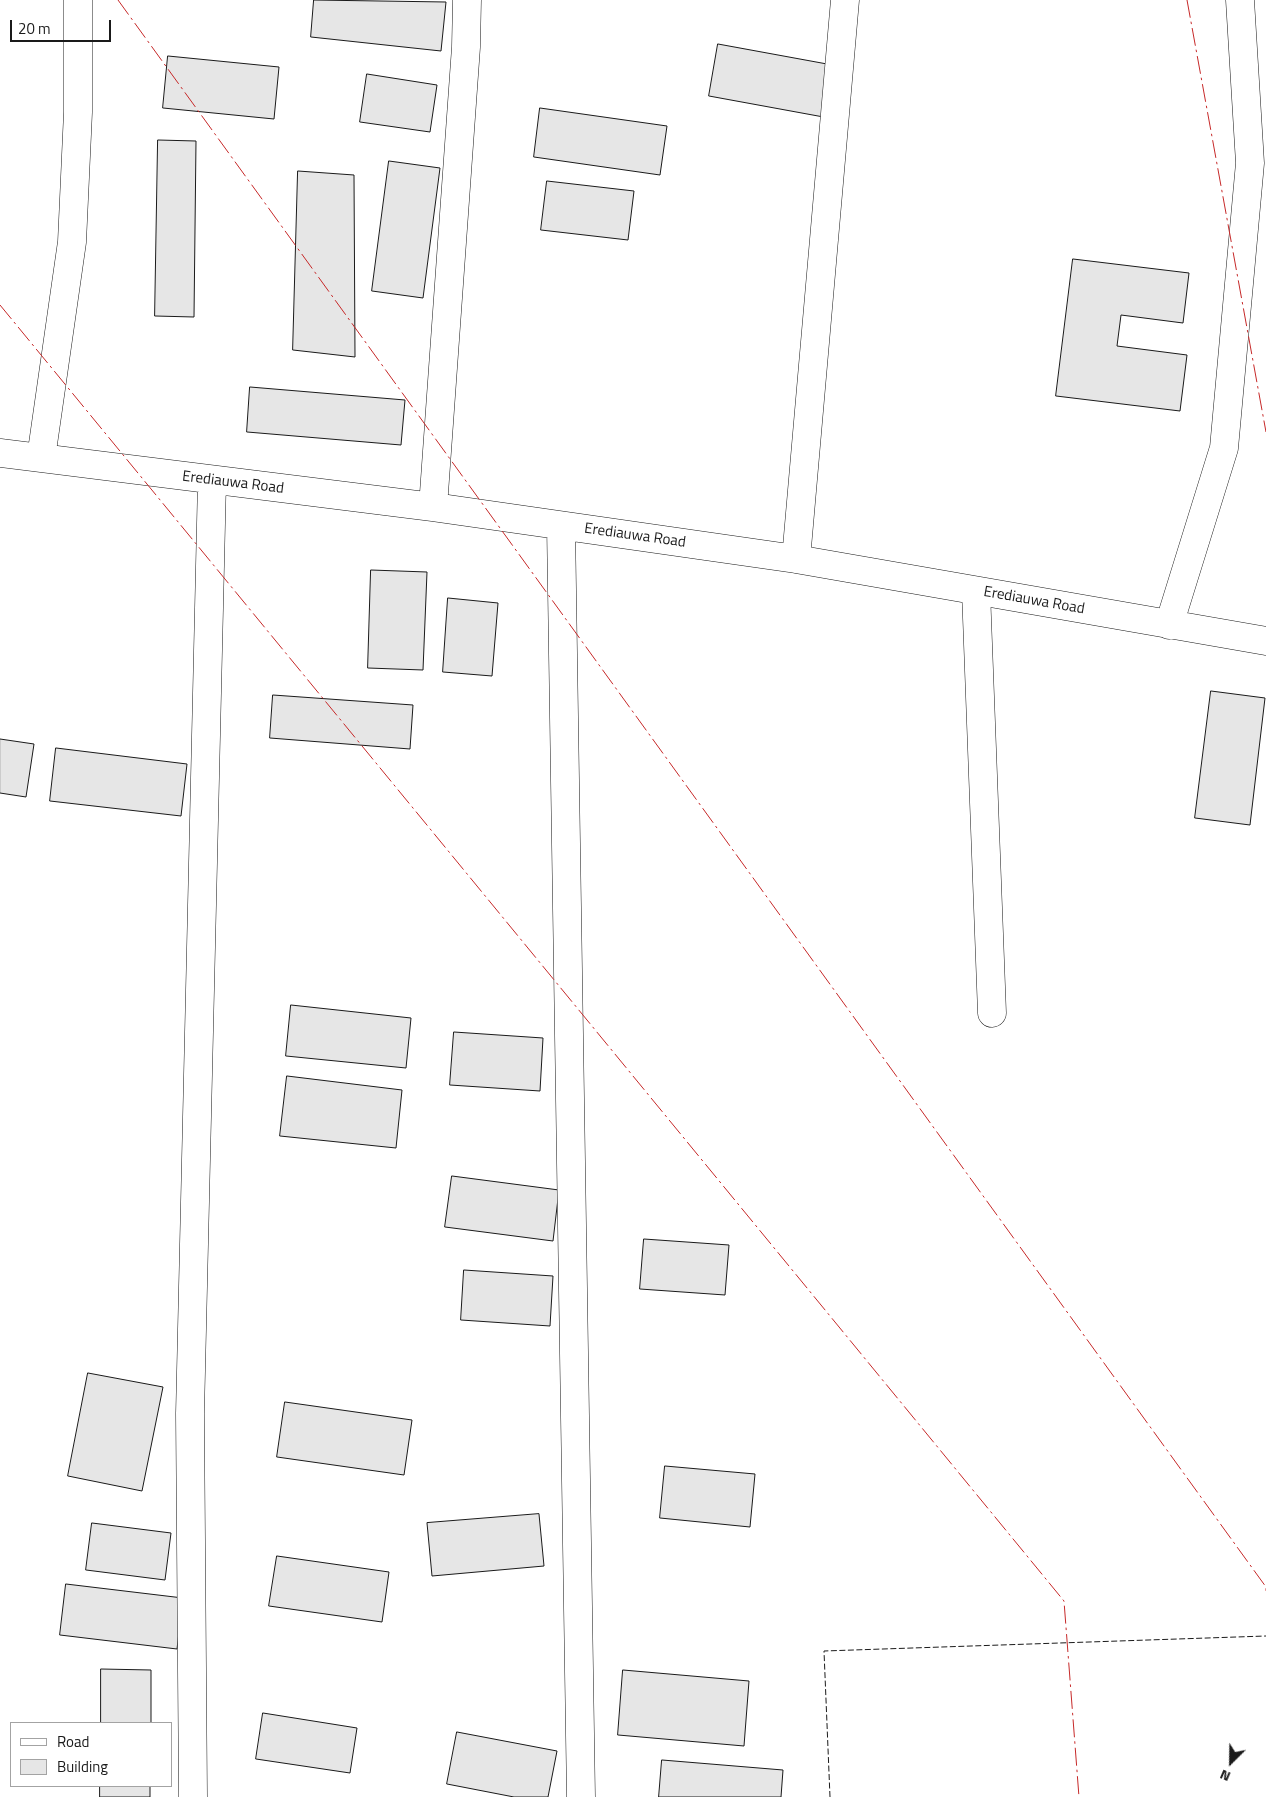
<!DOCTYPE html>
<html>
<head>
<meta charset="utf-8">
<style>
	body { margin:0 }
	#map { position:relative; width:1266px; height:1797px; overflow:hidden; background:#fff; font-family:"Titillium Web",sans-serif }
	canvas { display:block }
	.legend { position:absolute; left:10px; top:1722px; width:162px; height:65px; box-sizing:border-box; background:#fff; border:1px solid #a3a3a3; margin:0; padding:6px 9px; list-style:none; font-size:15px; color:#1a1a1a }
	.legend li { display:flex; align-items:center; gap:10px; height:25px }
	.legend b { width:25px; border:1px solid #a3a3a3 }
	.north { position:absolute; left:1206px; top:1737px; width:50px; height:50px; -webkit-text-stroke:4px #fff; paint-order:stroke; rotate:203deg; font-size:14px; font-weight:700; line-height:20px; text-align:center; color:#1a1a1a }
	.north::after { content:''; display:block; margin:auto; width:18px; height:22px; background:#1a1a1a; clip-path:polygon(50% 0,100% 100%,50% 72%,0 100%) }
	.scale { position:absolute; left:10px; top:20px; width:101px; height:22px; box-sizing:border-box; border:2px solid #1a1a1a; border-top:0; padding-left:6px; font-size:15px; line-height:18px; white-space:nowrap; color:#1a1a1a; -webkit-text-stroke:4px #fff; paint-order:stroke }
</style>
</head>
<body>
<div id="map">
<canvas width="1266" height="1797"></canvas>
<ul class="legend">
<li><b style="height:6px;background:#fff"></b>Road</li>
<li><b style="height:14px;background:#e6e6e6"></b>Building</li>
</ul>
<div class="north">N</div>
<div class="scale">20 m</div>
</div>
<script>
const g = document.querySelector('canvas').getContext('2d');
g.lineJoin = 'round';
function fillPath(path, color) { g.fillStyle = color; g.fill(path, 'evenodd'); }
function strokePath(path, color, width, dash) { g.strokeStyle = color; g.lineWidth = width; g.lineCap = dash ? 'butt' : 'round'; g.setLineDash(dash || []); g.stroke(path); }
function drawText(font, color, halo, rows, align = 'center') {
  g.font = font + ' "Titillium Web",sans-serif'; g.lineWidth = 4; g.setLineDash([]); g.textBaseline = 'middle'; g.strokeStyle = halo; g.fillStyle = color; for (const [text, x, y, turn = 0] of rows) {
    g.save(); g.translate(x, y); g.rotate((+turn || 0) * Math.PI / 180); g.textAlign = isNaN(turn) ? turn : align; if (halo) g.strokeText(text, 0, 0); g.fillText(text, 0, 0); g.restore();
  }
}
const building = new Path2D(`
	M314,0L446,2L441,51L311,37Z
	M718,44L838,66L829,118L709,96Z
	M168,56L279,67L274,119L163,108Z
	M367,74L437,85L430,132L360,122Z
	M540,108L667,126L660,175L534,157Z
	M158,140L196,141L194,317L155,316Z
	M389,161L440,168L423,298L372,291Z
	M298,171L354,175L355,357L293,350Z
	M547,181L634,191L628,240L541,230Z
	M1073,259L1189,273L1183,323L1121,315L1117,346L1187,355L1180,411L1056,396Z
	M250,387L405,400L401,445L247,432Z
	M371,570L427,572L423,670L368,668Z
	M448,598L498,603L492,676L443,672Z
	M1211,691L1265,698L1250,825L1195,818Z
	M273,695L413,705L410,749L270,738Z
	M0,739L34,744L26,797L0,793Z
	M56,748L187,764L181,816L50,801Z
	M291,1005L411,1018L406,1068L286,1056Z
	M454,1032L543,1038L540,1091L450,1085Z
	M287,1076L402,1090L396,1148L280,1136Z
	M452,1176L559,1190L553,1241L445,1227Z
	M644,1239L729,1245L725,1295L640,1289Z
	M464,1270L553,1276L550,1326L461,1320Z
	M88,1373L163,1387L142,1491L68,1476Z
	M285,1402L412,1420L404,1475L277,1457Z
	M665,1466L755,1474L750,1527L660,1518Z
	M539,1514L544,1566L432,1576L427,1523Z
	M92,1523L171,1533L165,1580L86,1570Z
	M277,1556L389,1572L382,1622L269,1606Z
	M66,1584L183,1598L177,1649L60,1635Z
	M101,1669L151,1670V1723H101Z
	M623,1670L749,1681L744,1746L618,1735Z
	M263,1713L357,1728L350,1773L256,1759Z
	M457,1732L557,1751L548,1797H514L447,1784Z
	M662,1760L783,1770L781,1797H659Z
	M100,1786H150V1797H100Z`);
fillPath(building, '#e6e6e6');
strokePath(building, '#1a1a1a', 1);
const minor = new Path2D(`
	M0,453L433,507L796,559L1266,641
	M41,458L72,242L78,112V0
	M433,507L466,47L467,0
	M561,526L581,1797
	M796,559L845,0
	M976,591L992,1013
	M1169,625L1224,448L1250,163L1240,0
	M193,1797L190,1413L212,481`);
strokePath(minor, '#1a1a1a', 29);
strokePath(minor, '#fff', 28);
strokePath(new Path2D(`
	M830,1797L824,1651L1266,1636`), '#1a1a1a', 1, [6, 2.5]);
strokePath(new Path2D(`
	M118,0L1266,1587V1592
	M1187,0L1266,432
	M0,305L1064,1601L1079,1797`), '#c62828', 1, [18, 4, 2.5, 4]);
drawText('15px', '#1a1a1a', '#fff', [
	["Erediauwa Road",233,483,7],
	["Erediauwa Road",635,536,8],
	["Erediauwa Road",1034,601,10]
]);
</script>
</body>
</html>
